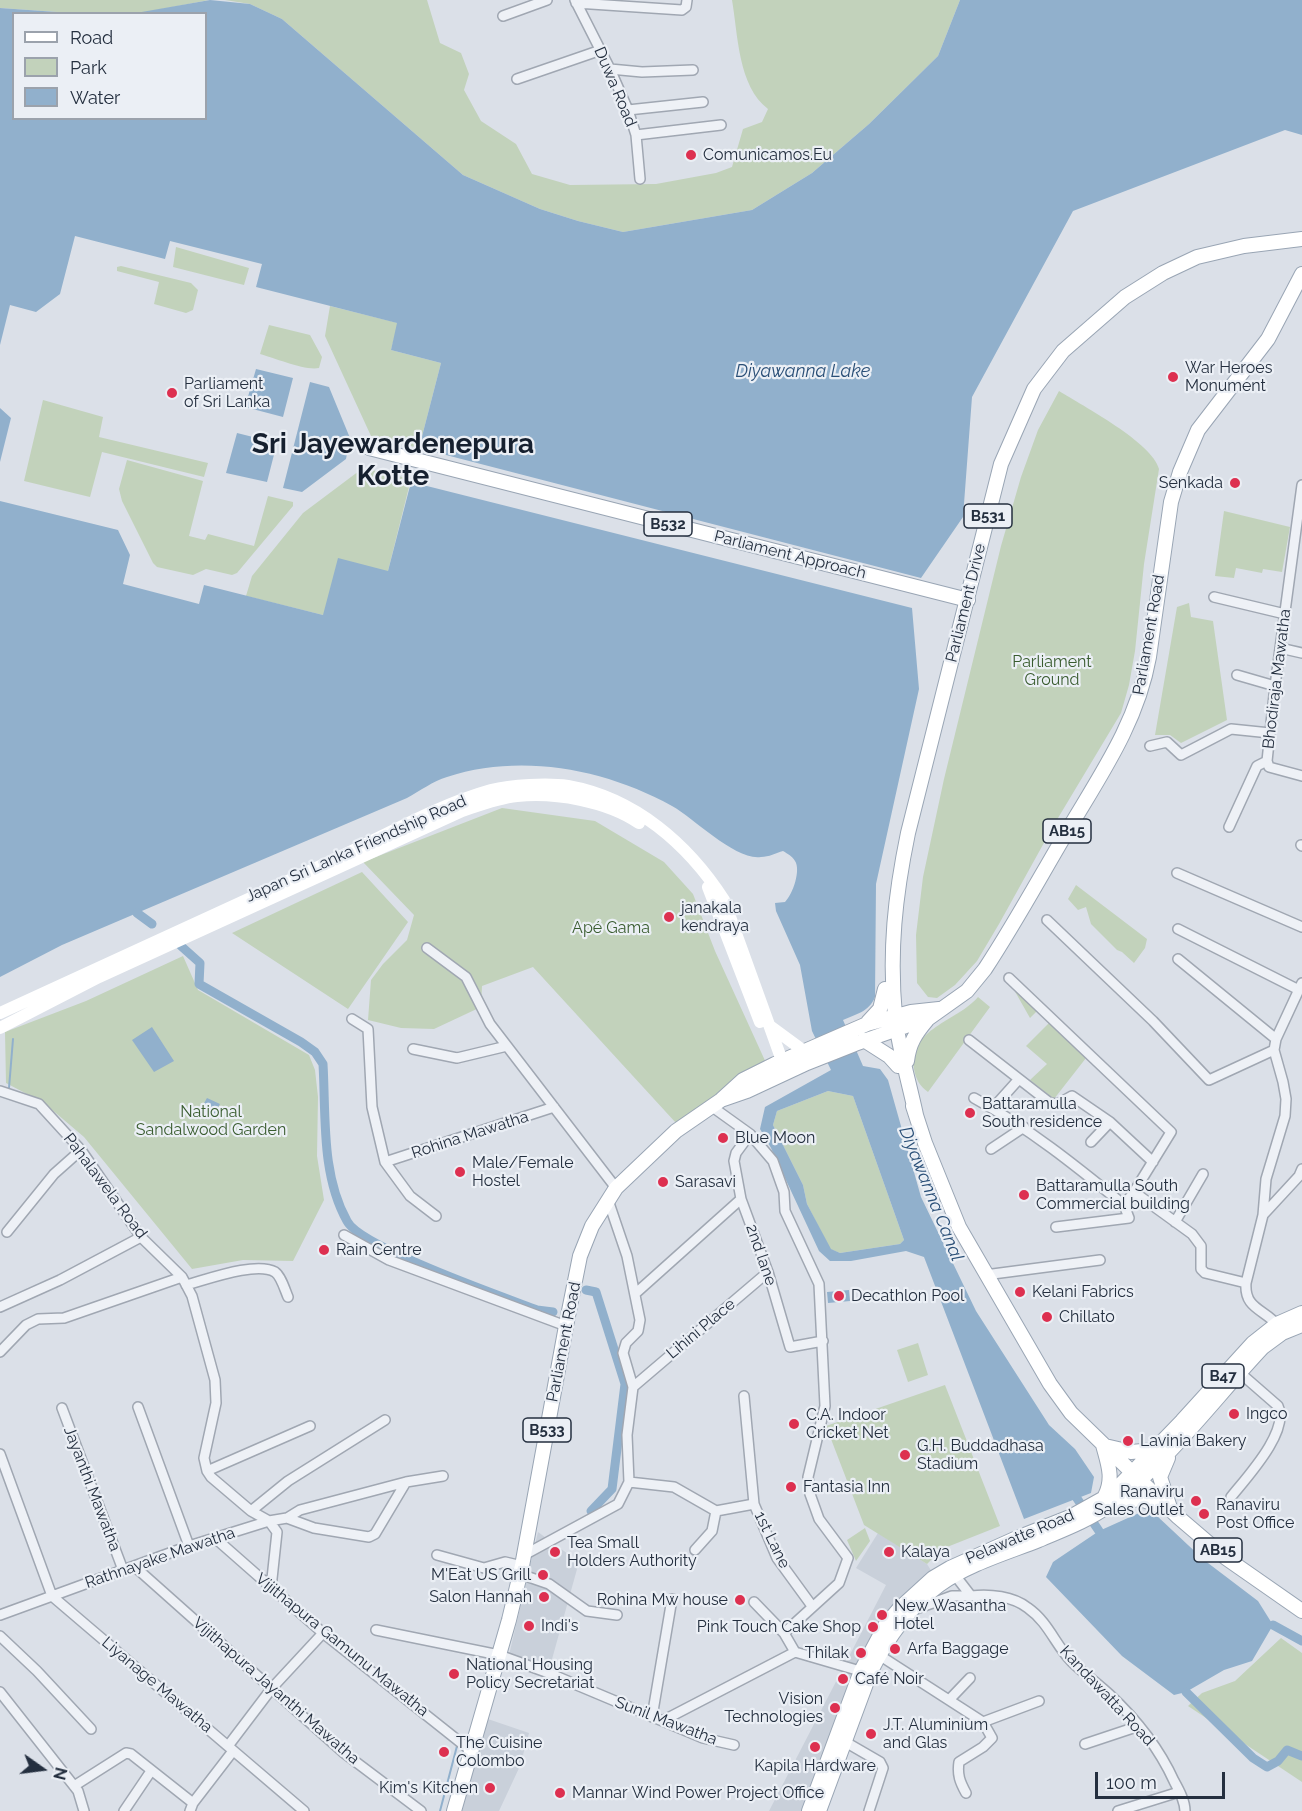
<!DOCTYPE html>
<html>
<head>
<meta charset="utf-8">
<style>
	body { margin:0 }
	#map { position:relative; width:1302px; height:1811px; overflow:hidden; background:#dbe0e8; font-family:Raleway,sans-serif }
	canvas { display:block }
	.legend { position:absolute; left:12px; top:12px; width:195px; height:108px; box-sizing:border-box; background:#ebeff5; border:2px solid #9ba2ac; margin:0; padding:8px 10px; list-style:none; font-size:18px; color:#242f3f }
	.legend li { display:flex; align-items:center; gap:12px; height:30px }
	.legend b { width:30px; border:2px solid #9ba2ac }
	.north { position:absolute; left:12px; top:1739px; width:60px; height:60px; -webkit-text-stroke:4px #ebeff5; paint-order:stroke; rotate:104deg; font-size:16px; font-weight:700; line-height:24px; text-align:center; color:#242f3f }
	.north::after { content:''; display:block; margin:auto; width:21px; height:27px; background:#242f3f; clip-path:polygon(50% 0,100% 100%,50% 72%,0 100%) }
	.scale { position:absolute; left:1095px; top:1772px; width:130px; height:27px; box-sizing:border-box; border:3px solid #242f3f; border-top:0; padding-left:8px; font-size:18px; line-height:21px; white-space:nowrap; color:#242f3f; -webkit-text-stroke:4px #ebeff5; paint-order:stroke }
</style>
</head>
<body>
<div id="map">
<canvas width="1302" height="1811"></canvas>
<ul class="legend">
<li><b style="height:8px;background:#fff"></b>Road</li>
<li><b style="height:16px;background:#c2d2bb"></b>Park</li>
<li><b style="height:16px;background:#91b0cc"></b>Water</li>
</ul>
<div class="north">N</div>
<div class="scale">100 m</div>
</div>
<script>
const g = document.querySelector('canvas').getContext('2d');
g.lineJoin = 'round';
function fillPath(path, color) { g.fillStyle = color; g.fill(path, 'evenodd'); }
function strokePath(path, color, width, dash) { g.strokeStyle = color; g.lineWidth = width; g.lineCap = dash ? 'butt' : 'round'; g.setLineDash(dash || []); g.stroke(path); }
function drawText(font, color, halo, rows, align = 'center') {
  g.font = font + ' Raleway,sans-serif'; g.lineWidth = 4.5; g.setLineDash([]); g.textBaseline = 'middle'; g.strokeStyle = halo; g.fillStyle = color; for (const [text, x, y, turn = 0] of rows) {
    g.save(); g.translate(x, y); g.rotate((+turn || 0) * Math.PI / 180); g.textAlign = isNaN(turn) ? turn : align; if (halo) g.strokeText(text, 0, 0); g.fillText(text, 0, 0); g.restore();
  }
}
fillPath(new Path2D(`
	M538,1532L579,1562L549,1670L509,1655Z
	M878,1533L927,1564L932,1572L897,1607L806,1811H769L886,1585L856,1568Z
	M482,1717L529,1733L520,1766L499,1811H457Z`), '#c9d0da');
fillPath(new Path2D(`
	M0,0H209L136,14L71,13L0,8Z
	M225,0H427L440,43L461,53L469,74L464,90L481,121L516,144L532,174L570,185L656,184L716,173L732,167L743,129L762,122L768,109C738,86 738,35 732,0H960L938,56L869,124L812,173L752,210L623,232L578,221L540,209L463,175L282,19L250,4Z
	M176,247L249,268L244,285L173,267Z
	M121,266L191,283L198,290L193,310L186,313L154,304L159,282L117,271V267Z
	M330,306L398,323L391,350L441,363L419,448L371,436L325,336Z
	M269,325L310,335L322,357L319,368C305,371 275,358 260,354Z
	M1059,391C1083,406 1153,443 1159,469L1144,564L1135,651L1129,685L1121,713L1055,823L999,924L977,961L955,985L937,998L928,997L917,983L916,935L923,877L944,779L1001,546L1021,477L1038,430Z
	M43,400L103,417L99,437L208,463L204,477L102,452L90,497L24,481Z
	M127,460L203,481L189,536L205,540L208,534L254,546L268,496L293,502V506L237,573L232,575L206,569L193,575L157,567L153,563L122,501L119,489Z
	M363,468L411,479L388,571L323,615L246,596L252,576L303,513Z
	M1224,511L1290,527L1282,572L1263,569L1262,573L1236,568L1234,578L1215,576Z
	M1189,603L1191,617L1213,621L1227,720L1181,743L1170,735H1155L1177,607Z
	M502,808L595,821L664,862L693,894L715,951L767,1065L676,1123L533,967L482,986L481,1007L434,1029L401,1028L368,1020L371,980L383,964L407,940L414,915L363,862Z
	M362,872L408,922L348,1009L232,933Z
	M1076,885L1147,939L1145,948L1134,963L1122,952L1117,950L1091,924L1086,907L1078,910L1068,899Z
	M183,956L198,990L309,1055L315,1070L318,1097L317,1156L324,1200L293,1261L243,1260L192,1269L84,1137L44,1103L6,1083L5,1032L86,1001Z
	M1013,988L1037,1011L1030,1018Z
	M978,997L990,1007L928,1092C920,1086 916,1080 914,1069C907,1029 958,1021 978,997Z
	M1050,1022L1086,1058L1054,1099L1030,1080L1047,1064L1026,1046Z
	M828,1091L853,1096L904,1240L900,1244L840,1253L830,1249L807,1204L803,1185L773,1125L777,1111Z
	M918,1343L928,1375L908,1382L897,1350Z
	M945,1385L1000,1526L942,1549L927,1564L864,1525L826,1426Z
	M865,1528L870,1541L856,1561L847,1540Z
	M1281,1638L1302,1653V1782L1188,1706L1202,1693L1235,1681Z`), '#c2d2bb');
fillPath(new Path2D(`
	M210,0L250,4L282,19L463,175L540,209L578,221L623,232L752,210L812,173L869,124L938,56L960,0H1302V135L1285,130L1073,211L972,397L963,517L921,578L419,448L441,363L391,350L397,323L256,287L262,264L170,241L165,259L75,236L60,294L36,312L10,305L0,345V8L71,13L14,14V118H206V14L136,13Z
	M256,369L293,378L283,417L245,407Z
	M310,382L329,387L350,438L346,459L302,492L283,488Z
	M0,408L11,418L0,462Z
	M237,433L277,443L267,482L226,473Z
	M411,482L912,608L919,689L876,884L875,997C869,1012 856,1014 843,1020L863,1066L880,1069L888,1080L921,1197L976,1311L1049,1425L1075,1449L1094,1477L1091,1493L1024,1519L924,1257L906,1251L851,1261H830L819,1251L771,1148L760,1129L765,1107L831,1070L812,1031L800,965L776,911L775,903L785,902C793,894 801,870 795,861C792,856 788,854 783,851C776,853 769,857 761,857C736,861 695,819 672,806C605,769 521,753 447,777C433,781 420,791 407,798L62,945L0,977V501L118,530L130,555L123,584L199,604L204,585L323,615L338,558L388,571ZM828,1091L853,1096L904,1240L900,1244L840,1253L831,1249L807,1204L803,1185L773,1125L777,1111Z
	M152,1027L174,1061L154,1072L132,1040Z
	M207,1098L220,1104L214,1114L203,1105Z
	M849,1290L850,1301L828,1303L827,1292Z
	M1139,1513L1156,1515L1204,1560L1258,1601L1273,1625L1252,1661L1224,1670L1186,1692L1174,1695L1122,1656L1046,1577L1053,1562L1099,1531Z`), '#91b0cc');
strokePath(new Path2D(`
	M9,1088L13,1039
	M440,1811L457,1746`), '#91b0cc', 2);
strokePath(new Path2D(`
	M137,913L152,924
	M181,946L200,963L199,984L301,1042L315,1052L323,1064C326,1115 321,1175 347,1221C360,1247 503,1297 537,1310L553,1312
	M586,1290L596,1292L625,1384L612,1489L591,1511
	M1072,1491L1099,1531
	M1273,1625L1302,1641
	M1186,1692L1253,1758L1267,1767L1278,1761L1287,1750L1302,1756`), '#91b0cc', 9);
const street = new Path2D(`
	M575,0L610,69L628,110L636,135L640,179
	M576,3L682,10L686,7L687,0
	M503,16L547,0
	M610,69L642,72L693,70
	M517,79L601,50
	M628,110L703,102
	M636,135L721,125
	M1302,485L1275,686L1267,761L1269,767L1302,776
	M1214,597L1285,614
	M1280,648L1302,653
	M1237,675L1275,686
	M1150,746L1167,742L1181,755L1231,729L1270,733
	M1229,827L1257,766L1267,761
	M1301,845L1302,846
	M1177,873L1302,927
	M1047,920L1153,1021L1209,1080L1274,1050
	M1178,929L1299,990
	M427,948L466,977L490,1024L616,1188
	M1178,959L1276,1039
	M1009,978L1171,1132L1134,1192L1192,1234L1201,1246V1269L1205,1273L1246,1283
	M352,1019L368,1029L372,1107L385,1162L410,1196L436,1216
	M969,1040L1050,1103L1058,1104L1072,1096L1110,1122L1153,1162
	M413,1049L457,1058L507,1046
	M0,1091L39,1104L81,1150L141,1237L182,1277L192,1296L215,1380L216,1403L204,1458L207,1471L211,1477L251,1511L269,1521L277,1532L271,1588
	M974,1098C1029,1128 1076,1166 1124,1205
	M711,1106L750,1134L773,1161L784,1192L785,1211L819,1284L825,1406L808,1477L810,1494L819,1519L848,1558L839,1583L784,1633L795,1652
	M993,1108L1019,1079
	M750,1134L736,1153L734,1161L741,1199L768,1272L790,1347L823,1341
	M1091,1142L1110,1122
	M991,1149L1024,1127
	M385,1162L554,1107
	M608,1200L627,1256L640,1320L638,1331L626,1343L623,1353L633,1387L627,1435L629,1482
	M1263,1215L1299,1176L1302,1169
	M1175,1222L1203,1174
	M1056,1227L1129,1218L1124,1205L1134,1192
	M7,1232L54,1174L81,1150
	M344,1235L389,1260L566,1326
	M985,1275L1100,1260
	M186,1285C206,1280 256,1261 275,1272C281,1276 285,1290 288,1297
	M636,1293L741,1199
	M0,1307L60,1280L141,1237
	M1279,1327C1266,1309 1244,1310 1246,1283L1263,1215L1266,1179L1285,1116L1286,1099L1283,1082L1274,1050L1276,1039L1302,983
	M0,1352L26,1325L38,1319L64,1318L182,1277
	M633,1387L768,1272
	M744,1396L754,1504L777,1558L812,1606
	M138,1407L189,1546
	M62,1408L123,1570
	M0,1454L52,1596L304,1811
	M207,1471L310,1426
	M1231,1497C1247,1477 1290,1431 1278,1406L1239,1372
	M251,1511L288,1481L385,1420
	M287,1518L300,1510L406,1482L443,1476
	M215,1538L323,1633L470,1750
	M695,1550L712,1531L716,1511
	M437,1555L484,1568L505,1562L522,1566
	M524,1555L618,1504L629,1482L674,1487L716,1511L754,1504
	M134,1566L344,1753L421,1811
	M951,1570L971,1596C990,1594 1013,1596 1028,1608C1048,1622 1055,1644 1071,1661C1083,1673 1097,1683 1109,1694C1136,1719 1159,1748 1174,1781C1179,1790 1185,1801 1185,1811
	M520,1574L549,1584L587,1611L617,1615
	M754,1602L784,1633
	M913,1610L952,1596H971
	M0,1615L189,1546L269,1521L287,1518L314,1528L369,1537L375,1534L406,1482
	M376,1630L499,1655L546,1672L703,1738L734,1745
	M0,1636L37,1671L91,1729
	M879,1655L983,1722L992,1738L983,1747L959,1762C957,1775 960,1782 966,1793
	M0,1692L78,1791L84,1811
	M949,1700L970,1678
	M652,1717L672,1599
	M664,1720L795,1652L867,1673
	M983,1722L1039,1701
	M842,1740L880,1762L883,1768L869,1811
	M1085,1744L1139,1726
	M228,1746L272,1688L323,1633
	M74,1786L126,1753L131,1754L193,1803
	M124,1811L151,1771
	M190,1811L193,1803L233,1751
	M1118,1811L1179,1792`);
const primary = new Path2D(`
	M369,448L968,600
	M868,1022L880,1009L885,989
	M864,1040L889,1056L898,1066
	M907,1061C909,1043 916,1033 927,1020
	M721,1100L747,1091L807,1063L855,1044L929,1018L967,991L985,969C1014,925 1039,879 1065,835C1099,777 1137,724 1149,657L1171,502L1180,472L1198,430L1268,339L1302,274
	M913,1106L925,1143L959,1227L1050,1384L1071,1413L1178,1517L1226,1558L1302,1611
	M916,1115C909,1082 899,1049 895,1016C889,951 895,896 908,833L1001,464L1034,389L1063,351L1125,297L1163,273L1197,257L1244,246L1302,239
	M1103,1445C1108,1464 1114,1478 1105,1496
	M1105,1446L1131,1452L1154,1450
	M1168,1458L1160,1477L1170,1508
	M1115,1504L1140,1499L1163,1507
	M454,1811L509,1620L522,1566L566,1326L580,1256L592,1226L616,1188L676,1131L721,1100L743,1080L775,1064L867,1024L911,1012L939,1009
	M809,1811L861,1671L886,1624L899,1609L933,1578L950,1568L1017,1538L1070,1517L1104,1498L1118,1487L1182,1421L1253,1343L1277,1324L1302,1313
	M819,1811L870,1673C886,1640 909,1607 939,1585C968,1564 1006,1553 1039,1540C1062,1530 1087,1521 1108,1506C1168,1463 1212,1401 1263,1347L1282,1333L1302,1325`);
strokePath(street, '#a0a7b2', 12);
strokePath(primary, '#99a5b4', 16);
strokePath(street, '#eef1f6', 9);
strokePath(new Path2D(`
	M708,887L760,1022
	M0,1013C109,962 219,912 329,862C383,837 434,806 491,790C511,785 548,783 568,786C635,798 688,844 724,900L785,1069
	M770,1026L804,1051
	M0,1028L99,977L462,811C480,805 498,798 517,796C555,792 607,801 639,823`), '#fff', 12);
strokePath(primary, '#fff', 14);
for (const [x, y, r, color] of [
	[691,155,6,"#dd3050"],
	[1173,377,6,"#dd3050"],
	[172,393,6,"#dd3050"],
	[1235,483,6,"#dd3050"],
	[669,917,6,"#dd3050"],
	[970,1113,6,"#dd3050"],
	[723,1138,6,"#dd3050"],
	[460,1172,6,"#dd3050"],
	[663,1182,6,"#dd3050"],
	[1024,1195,6,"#dd3050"],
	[324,1250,6,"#dd3050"],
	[1020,1292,6,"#dd3050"],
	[839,1296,6,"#dd3050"],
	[1047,1317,6,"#dd3050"],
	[1234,1414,6,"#dd3050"],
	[794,1424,6,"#dd3050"],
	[1128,1441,6,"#dd3050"],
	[905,1455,6,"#dd3050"],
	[791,1487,6,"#dd3050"],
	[1196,1501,6,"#dd3050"],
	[1204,1514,6,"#dd3050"],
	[555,1552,6,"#dd3050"],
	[889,1552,6,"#dd3050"],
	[543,1575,6,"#dd3050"],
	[544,1597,6,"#dd3050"],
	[740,1600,6,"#dd3050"],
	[882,1615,6,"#dd3050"],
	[529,1626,6,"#dd3050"],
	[873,1627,6,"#dd3050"],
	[895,1649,6,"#dd3050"],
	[861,1653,6,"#dd3050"],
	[454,1674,6,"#dd3050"],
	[843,1679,6,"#dd3050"],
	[835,1708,6,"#dd3050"],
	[871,1734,6,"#dd3050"],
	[815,1747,6,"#dd3050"],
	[444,1752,6,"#dd3050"],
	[490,1788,6,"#dd3050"],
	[560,1793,6,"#dd3050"]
]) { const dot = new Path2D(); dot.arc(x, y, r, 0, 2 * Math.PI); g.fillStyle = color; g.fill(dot); strokePath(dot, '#ebeff5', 2); }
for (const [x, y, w] of [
	[988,516,48],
	[668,524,48],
	[1067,831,48],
	[1223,1376,42],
	[547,1430,48],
	[1218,1550,48]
]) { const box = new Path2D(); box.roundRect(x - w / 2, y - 12, w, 24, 4.5); g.fillStyle = '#ebeff5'; g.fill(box); strokePath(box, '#242f3f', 1.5); }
drawText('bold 15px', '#242f3f', null, [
	["B531",988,516],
	["B532",668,524],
	["AB15",1067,831],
	["B47",1223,1376],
	["B533",547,1430],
	["AB15",1218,1550]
]);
drawText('16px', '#242f3f', '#ebeff5', [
	["Duwa Road",615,87,67],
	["Parliament Approach",790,555,14],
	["Parliament Drive",966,603,-76],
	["Parliament Road",1149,635,-80],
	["Bhodiraja Mawatha",1277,679,-83],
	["Japan Sri Lanka Friendship Road",356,849,-24],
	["Rohina Mawatha",470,1135,-18],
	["Pahalawela Road",105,1186,53],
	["2nd lane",761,1255,71],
	["Lihini Place",701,1329,-40],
	["Parliament Road",564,1342,-79],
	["Jayanthi Mawatha",92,1489,69],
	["Pelawatte Road",1020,1537,-23],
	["1st Lane",772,1540,64],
	["Rathnayake Mawatha",160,1558,-19],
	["Vijithapura Gamunu Mawatha",342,1645,39],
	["Liyanage Mawatha",157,1685,40],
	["Vijithapura Jayanthi Mawatha",276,1691,41],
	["Kandawatta Road",1107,1696,47],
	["Sunil Mawatha",666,1721,21]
]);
drawText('16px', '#242f3f', '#ebeff5', [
	["Comunicamos.Eu",703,155],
	["War Heroes",1185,368],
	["Monument",1185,386],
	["Parliament",184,384],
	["of Sri Lanka",184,402],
	["Senkada",1223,483,"right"],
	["janakala",681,908],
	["kendraya",681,926],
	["Battaramulla",982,1104],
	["South residence",982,1122],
	["Blue Moon",735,1138],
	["Male/Female",472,1163],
	["Hostel",472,1181],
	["Sarasavi",675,1182],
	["Battaramulla South",1036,1186],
	["Commercial building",1036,1204],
	["Rain Centre",336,1250],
	["Kelani Fabrics",1032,1292],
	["Decathlon Pool",851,1296],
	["Chillato",1059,1317],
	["Ingco",1246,1414],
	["C.A. Indoor",806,1415],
	["Cricket Net",806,1433],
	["Lavinia Bakery",1140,1441],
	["G.H. Buddadhasa",917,1446],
	["Stadium",917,1464],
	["Fantasia Inn",803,1487],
	["Ranaviru",1184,1492,"right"],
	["Sales Outlet",1184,1510,"right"],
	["Ranaviru",1216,1505],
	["Post Office",1216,1523],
	["Tea Small",567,1543],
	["Holders Authority",567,1561],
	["Kalaya",901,1552],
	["M'Eat US Grill",531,1575,"right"],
	["Salon Hannah",532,1597,"right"],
	["Rohina Mw house",728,1600,"right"],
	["New Wasantha",894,1606],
	["Hotel",894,1624],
	["Indi's",541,1626],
	["Pink Touch Cake Shop",861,1627,"right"],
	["Arfa Baggage",907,1649],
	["Thilak",849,1653,"right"],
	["National Housing",466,1665],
	["Policy Secretariat",466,1683],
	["Café Noir",855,1679],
	["Vision",823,1699,"right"],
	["Technologies",823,1717,"right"],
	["J.T. Aluminium",883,1725],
	["and Glas",883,1743],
	["The Cuisine",456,1743],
	["Colombo",456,1761],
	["Kapila Hardware",815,1766,"center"],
	["Kim's Kitchen",478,1788,"right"],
	["Mannar Wind Power Project Office",572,1793]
], 'left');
drawText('16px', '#395c2f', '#ebeff5', [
	["Parliament",1052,662],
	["Ground",1052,680],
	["Apé Gama",611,928],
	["National",211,1112],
	["Sandalwood Garden",211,1130]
]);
drawText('italic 18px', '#2a4f77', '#ebeff5', [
	["Diyawanna Lake",803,372],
	["Diyawanna Canal",931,1194,68]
]);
drawText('bold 28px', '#16202f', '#ebeff5', [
	["Sri Jayewardenepura",393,445],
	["Kotte",393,477]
]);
</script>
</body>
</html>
